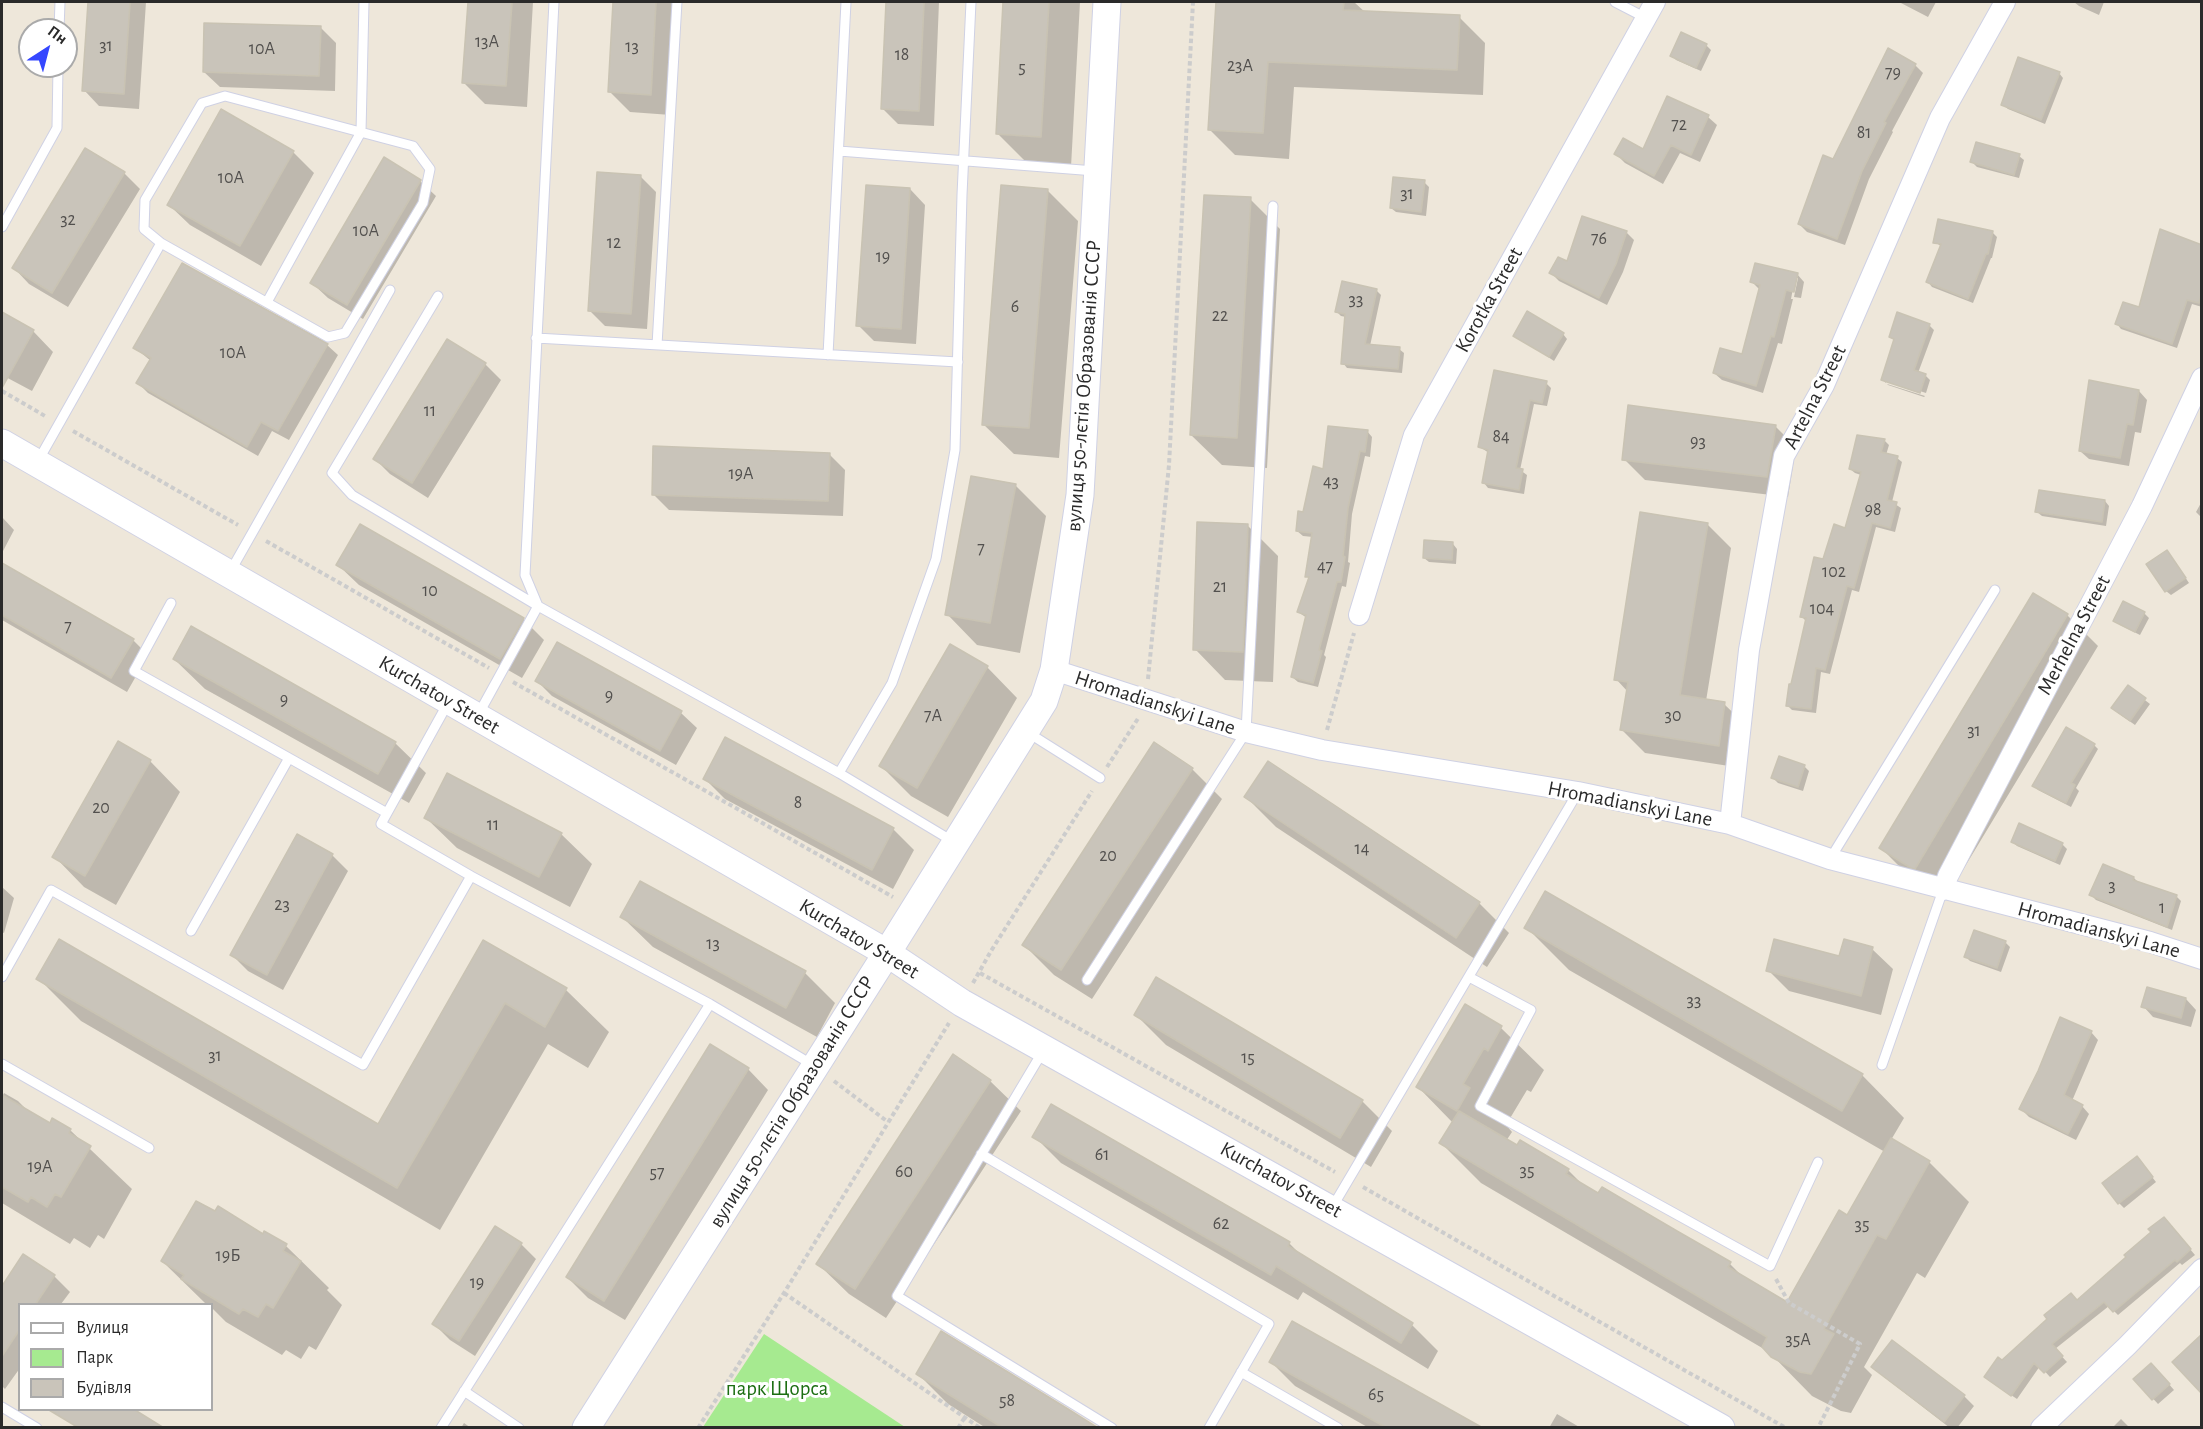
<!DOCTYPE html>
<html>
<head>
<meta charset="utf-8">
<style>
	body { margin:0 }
	#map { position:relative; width:2203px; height:1429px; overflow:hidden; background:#eee7da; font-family:"Alegreya Sans",sans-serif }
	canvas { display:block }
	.frame { position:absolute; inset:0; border:3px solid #2a2a2a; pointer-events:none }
	.legend { position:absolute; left:18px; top:1303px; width:195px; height:108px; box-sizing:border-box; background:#fff; border:2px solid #aaa; margin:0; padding:8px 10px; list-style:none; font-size:18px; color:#2a2a2a }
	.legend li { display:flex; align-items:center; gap:12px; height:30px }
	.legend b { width:30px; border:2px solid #aaa }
	.north { position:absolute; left:18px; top:18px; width:60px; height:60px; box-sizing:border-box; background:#fff; border:2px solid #aaa; border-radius:50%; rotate:36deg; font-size:16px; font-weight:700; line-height:24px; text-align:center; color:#2a2a2a }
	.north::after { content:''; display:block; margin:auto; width:21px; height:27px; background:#3547ff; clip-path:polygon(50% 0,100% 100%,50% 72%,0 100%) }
</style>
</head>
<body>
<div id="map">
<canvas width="2203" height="1429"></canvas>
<div class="frame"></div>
<ul class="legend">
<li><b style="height:8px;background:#fff"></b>Вулиця</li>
<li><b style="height:16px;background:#a6ea90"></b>Парк</li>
<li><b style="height:16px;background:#c9c4ba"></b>Будівля</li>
</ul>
<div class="north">Пн</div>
</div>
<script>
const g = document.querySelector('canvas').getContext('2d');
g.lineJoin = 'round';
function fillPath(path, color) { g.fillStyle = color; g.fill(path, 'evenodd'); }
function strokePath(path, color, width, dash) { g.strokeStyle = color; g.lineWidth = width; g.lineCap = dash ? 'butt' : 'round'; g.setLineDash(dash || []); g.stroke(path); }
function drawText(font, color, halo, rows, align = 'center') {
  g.font = font + ' "Alegreya Sans",sans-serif'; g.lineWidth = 6; g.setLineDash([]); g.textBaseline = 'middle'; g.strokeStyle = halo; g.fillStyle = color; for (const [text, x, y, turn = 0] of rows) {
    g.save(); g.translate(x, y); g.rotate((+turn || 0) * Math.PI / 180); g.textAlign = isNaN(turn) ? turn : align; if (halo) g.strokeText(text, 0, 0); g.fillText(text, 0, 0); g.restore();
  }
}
fillPath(new Path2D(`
	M764,1334L905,1427H703Z`), '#a6ea90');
fillPath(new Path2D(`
	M90,2H146L139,109L99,106L84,90Z
	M469,2H533L527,107L485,104L464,83Z
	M614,2H678L671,115L630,112L609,91Z
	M887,2H939L934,126L898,124L882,108Z
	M1004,2H1080L1071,167L1028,164L997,133Z
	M1217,2H1354L1366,13L1459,17L1485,43L1483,95L1294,87L1289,159L1235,155L1209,129Z
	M1899,2H1936L1928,17Z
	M2074,2H2104L2099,15L2079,6Z
	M320,27L336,43L335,91L220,87L204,72Z
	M1706,45L1711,50L1701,71L1676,60L1672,55Z
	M1915,65L1923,73L1892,131L1893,132L1869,179L1845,245L1807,232L1799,224L1834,161Z
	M2059,73L2063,78L2045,124L2008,109L2003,105Z
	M1668,98L1708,117L1717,125L1700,162L1680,153L1663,184L1625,163L1616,154L1643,151Z
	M293,152L314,173L261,266L190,225L169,205Z
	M2019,156L2024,160L2019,178L1977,167L1972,162Z
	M124,173L140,189L68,307L29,284L14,268Z
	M640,176L656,192L647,329L605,326L589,310Z
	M420,181L436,196L363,319L328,298L312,283Z
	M1424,182L1429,187L1426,216L1396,212L1391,208Z
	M910,189L925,205L916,344L874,341L858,325Z
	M1047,190L1078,221L1059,458L1014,454L983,424Z
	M1250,199L1280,229L1267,468L1222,465L1191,435Z
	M1626,232L1634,240L1623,272L1607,305L1559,281L1551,273Z
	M1992,232L1997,237L1992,258H1991L1973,303L1932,287L1928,282L1942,247L1935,242Z
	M2202,246V307L2192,304L2177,348L2121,329L2117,324L2140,309Z
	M1797,274L1804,282L1801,298L1794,297L1798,278H1795L1791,299H1793L1782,344L1778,343L1763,393L1722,380L1714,373L1743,356L1760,290L1752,282Z
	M1377,291L1381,295L1370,346L1399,349L1404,353L1402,373L1347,368L1343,363L1346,317L1341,316L1336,311Z
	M2,314L33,331L53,352L32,391L2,375Z
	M1929,325L1934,330L1918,373L1925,375L1930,380L1926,393L1886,380V383L1883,380L1895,341L1890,337Z
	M1563,334L1567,339L1554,361L1515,335Z
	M448,341L485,364L501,380L428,498L390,474L375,459Z
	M327,345L338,355L289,440L272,431L258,456L148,393L138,383L151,361L135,348Z
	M1546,383L1551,388L1547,406L1534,404L1520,470L1527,475L1524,494L1488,488L1484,483L1489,453L1480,447Z
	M1887,384L1925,396L1924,397L1888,385Z
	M2139,391L2147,400L2141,433L2135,432L2129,466L2089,459L2080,451Z
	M1775,426L1796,447L1788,497L1645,480L1624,459Z
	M1367,431L1372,437L1370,457L1365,456L1352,514L1348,562L1350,563L1346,587L1342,586L1324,655L1326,657L1318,687L1298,682L1292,677L1307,618L1298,612L1310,579L1306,576L1313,537L1303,536L1297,531L1325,470Z
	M1884,440L1889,445L1886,455L1897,458L1902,462L1892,502L1901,508L1895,532L1876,527L1859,592L1852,590L1830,674L1821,672L1816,713L1792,710L1787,705L1807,622L1802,617L1824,561L1846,530L1861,475L1855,473L1850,469Z
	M829,454L845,470L843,516L669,510L653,494Z
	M1015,485L1046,516L1020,653L977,645L947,614Z
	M2105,501L2109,506L2106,526L2042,516L2037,512Z
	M2202,501V518L2196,512Z
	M2,517L14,530L2,553Z
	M1707,524L1731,548L1706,701L1724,704L1748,727L1742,768L1645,753L1622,730L1628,692L1616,679Z
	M1247,525L1278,556L1273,682L1225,680L1195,649Z
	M1453,544L1457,549L1456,564L1429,562L1424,558Z
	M2171,556L2189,583L2171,595L2166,591Z
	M2,565L133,640L148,655L127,692L2,620Z
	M338,565L523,619L544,640L522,678L359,585Z
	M2034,595L2067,615L2098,646L1946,898L1911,878L1881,848Z
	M2144,613L2149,618L2140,635L2120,625L2115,621Z
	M557,644L681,713L697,728L676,765L552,696L537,681Z
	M174,659L395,743L426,773L409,803L205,689Z
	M987,667L1017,698L948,817L911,796L881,766Z
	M2128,687L2150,704L2135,725L2118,713Z
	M2094,745L2098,749L2076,788L2079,791L2071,807L2038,790L2034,786Z
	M150,761L180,792L116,905L84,887L54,856Z
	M1804,766L1809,771L1803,791L1778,783L1773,778Z
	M1192,769L1222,799L1092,999L1054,975L1024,945Z
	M705,779L893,829L914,850L893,889L725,799Z
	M1246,797L1479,903L1509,933L1487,967L1276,827Z
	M426,818L561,834L592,864L570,907L457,848Z
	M297,836L332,855L348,871L283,990L248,971L232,955Z
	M2012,841L2062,844L2067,849L2060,865L2017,846Z
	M2103,866L2134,878L2139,883L2177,897L2181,901L2172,930L2096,900L2091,895Z
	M2,887L14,898L4,933L2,932Z
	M622,917L805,973L835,1003L817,1037L653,947Z
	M1526,927L1862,1075L1904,1118L1891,1140L1929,1162L1969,1202L1925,1278L1917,1273L1864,1367L1872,1375L1851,1413L1841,1411L1812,1396L1769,1352L1481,1183L1441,1143L1453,1123L1418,1087L1465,1006L1501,1028L1544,1070L1531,1092L1527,1090L1506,1125L1512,1132L1506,1141L1568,1170L1585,1187L1677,1232L1730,1264L1746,1280L1788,1304L1848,1217L1885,1152L1569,970Z
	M483,942L566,990L609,1032L588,1068L548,1044L440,1230L81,1021L38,978L378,1126Z
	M2005,942L2010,947L2001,972L1970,961L1966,957Z
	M1872,949L1893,969L1881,1015L1789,991L1768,970L1840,958Z
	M2186,999L2196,1010L2191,1027L2153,1017L2143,1006Z
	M1136,1015L1362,1101L1392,1131L1371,1167L1166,1045Z
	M2091,1032L2098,1040L2072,1101L2082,1106L2089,1114L2076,1140L2029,1117L2021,1109Z
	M748,1069L768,1090L625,1320L588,1298L567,1277Z
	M990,1081L1021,1111L886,1318L849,1294L818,1264Z
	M4,1093L18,1101L30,1113L50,1125L70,1130L132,1189L104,1239L98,1235L90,1248L74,1238L70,1244L2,1203V1097Z
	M1034,1136L1289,1243L1304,1258L1412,1325L1438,1351L1428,1369L1303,1292L1298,1300L1061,1163Z
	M2141,1163L2156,1182L2124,1208L2119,1203Z
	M2168,1223L2195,1255L2182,1265L2180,1263L2118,1315L2109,1306L2055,1349L2067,1362L2050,1377L2040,1366L2017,1399L1990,1381L2002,1362L2077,1301L2128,1257L2153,1232Z
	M265,1233L286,1246L329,1288L327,1290L342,1305L316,1350L309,1346L301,1359L286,1350L282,1355L226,1322L212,1308V1304L205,1303L162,1261L263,1236Z
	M521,1244L536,1259L475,1356L450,1340L434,1324Z
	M23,1256L54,1276L70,1292L61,1304H20V1368L5,1389L2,1386V1289Z
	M1270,1361L1480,1428H1369L1295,1386Z
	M1873,1367L1964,1396L1974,1406L1957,1428H1950L1884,1377Z
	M2156,1369L2174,1390L2158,1404L2135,1379Z
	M917,1373L1095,1428H986L948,1404Z
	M75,1410H133L162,1428H76L69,1420Z
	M1557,1414L1581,1428H1549Z
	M2121,1419L2130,1428H2112Z
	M464,1423L471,1428H461Z`), '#0003');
const building = new Path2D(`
	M88,2H130L124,94L82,91Z
	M468,2H512L506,86L462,83Z
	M613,2H656L651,95L608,92Z
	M886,2H924L919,111L881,109Z
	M1003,2H1049L1041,137L996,134Z
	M1216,2H1344L1343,10L1460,15L1457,70L1268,62L1263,133L1208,130Z
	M204,23L321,26L319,76L203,72Z
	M1681,32L1707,44L1696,68L1670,56Z
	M1888,48L1916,64L1884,122L1886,123L1862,171L1837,239L1798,224L1823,155L1833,159Z
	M2018,57L2060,72L2041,120L2001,105Z
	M1667,96L1709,115L1691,155L1671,145L1654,176L1614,154L1623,138L1643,149Z
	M221,109L294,151L240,246L167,205Z
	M1976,142L2020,154L2014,175L1970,162Z
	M85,148L125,172L52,293L12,268Z
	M384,157L421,180L347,305L310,283Z
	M597,172L641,175L631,314L588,311Z
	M1393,177L1425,180L1421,212L1390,208Z
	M866,185L910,188L901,329L856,326Z
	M1001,185L1048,189L1029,428L982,425Z
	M1204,195L1251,197L1237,438L1190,435Z
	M1582,216L1627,231L1616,264L1599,298L1549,273L1558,257L1567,261Z
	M1938,219L1993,231L1988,254H1986L1968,299L1926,282L1941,244L1933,243Z
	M2160,229L2202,245V292L2199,303L2187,300L2172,344L2115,324L2123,302L2139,307Z
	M182,263L328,344L278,431L261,422L247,447L136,383L151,358L133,348Z
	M1755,263L1798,273L1794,292L1786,290L1774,337L1771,336L1756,386L1713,373L1720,348L1742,354L1760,285L1750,282Z
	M1342,281L1377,289L1365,344L1400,347L1398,369L1341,364L1345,314L1335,312Z
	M1527,311L1564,333L1549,357L1513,336Z
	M2,312L34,330L2,388Z
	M1897,312L1930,324L1914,370L1926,374L1920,393L1881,380L1894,339L1889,337Z
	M447,339L486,363L412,483L373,459Z
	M1494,370L1547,381L1542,403L1530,400L1516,468L1523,469L1519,490L1482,483L1488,450L1478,447Z
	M2089,380L2139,390L2133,425L2127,424L2120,458L2079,451Z
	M1628,405L1776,425L1767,477L1622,460Z
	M1328,426L1368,430L1365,452L1360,451L1348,508L1343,556L1345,557L1341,582H1337L1319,650L1322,651L1313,683L1291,677L1306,615L1297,612L1309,577H1305L1312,533L1296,531L1298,511L1303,512L1313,466L1323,469Z
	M1857,435L1885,439L1881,452L1898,456L1887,500L1897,502L1890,528L1872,523L1854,588L1847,586L1825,670L1816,668L1811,709L1786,706L1789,684H1791L1806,618L1800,617L1814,557L1823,559L1834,524L1845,528L1861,472L1849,469Z
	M653,446L830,453L828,501L652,495Z
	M971,476L1016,484L990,623L945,615Z
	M2039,490L2105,500L2102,522L2035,512Z
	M1640,512L1708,523L1680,695L1725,702L1719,746L1620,730L1628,682L1614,680Z
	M1197,522L1248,524L1243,652L1193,650Z
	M360,524L524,618L500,659L336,565Z
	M1424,540L1453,542L1452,560L1423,558Z
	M2167,550L2186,578L2165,592L2146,564Z
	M2,563L134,639L111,678L2,615Z
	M2033,593L2068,614L1915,869L1911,868L1879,848Z
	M2123,601L2145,612L2135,632L2113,621Z
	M191,626L396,742L378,774L173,659Z
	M557,642L682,711L660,751L535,681Z
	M950,644L988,666L917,788L879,766Z
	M2128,685L2146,698L2130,721L2111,708Z
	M2066,727L2095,744L2071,783L2075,785L2066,803L2032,786Z
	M725,737L894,828L872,870L703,779Z
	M118,741L151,760L85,876L52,857Z
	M1154,742L1193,768L1061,970L1022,945Z
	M1779,756L1805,765L1798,787L1771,778Z
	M1268,761L1480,902L1456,938L1244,797Z
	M447,773L562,833L539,877L424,818Z
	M2019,823L2063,843L2055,861L2011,842Z
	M297,834L333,854L267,975L230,955Z
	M2103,864L2134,877L2133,880L2177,895L2167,927L2089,895Z
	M640,881L806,971L786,1008L620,917Z
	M1545,891L1863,1074L1842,1111L1524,928Z
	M1974,930L2006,941L1997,968L1964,957Z
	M59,939L378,1124L483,940L567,988L545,1027L505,1003L397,1188L36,979Z
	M1774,939L1839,956L1844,939L1873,947L1861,996L1766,971Z
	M1156,977L1363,1100L1340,1138L1134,1015Z
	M2147,987L2186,998L2181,1018L2141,1007Z
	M1465,1004L1502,1026L1488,1051L1484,1048L1463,1084L1470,1088L1457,1111L1416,1087Z
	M2060,1017L2092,1031L2064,1095L2083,1105L2068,1134L2019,1109L2038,1071Z
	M710,1044L749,1068L604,1301L566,1277Z
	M953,1054L991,1080L855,1289L816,1264Z
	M2,1095L50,1123L52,1118L71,1129L69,1133L91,1146L61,1197L55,1194L47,1207L31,1197L28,1202L2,1187Z
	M1051,1104L1290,1242L1288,1246L1413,1323L1401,1343L1276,1266L1271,1275L1032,1137Z
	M1459,1111L1517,1145L1520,1140L1569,1169L1566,1174L1598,1193L1602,1187L1677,1231L1731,1262L1728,1267L1787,1302L1839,1210L1847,1215L1891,1138L1930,1161L1886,1239L1877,1235L1824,1329L1834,1334L1811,1374L1800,1372L1771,1357L1762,1347L1767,1337L1439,1143Z
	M2137,1156L2153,1177L2118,1204L2102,1183Z
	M196,1201L215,1211L218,1206L263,1234L264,1231L287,1244L283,1251L301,1261L273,1308L266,1304L258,1317L243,1309L239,1314L181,1279L184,1275L161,1261Z
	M2164,1217L2191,1249L2177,1262L2175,1260L2113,1312L2104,1302L2052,1344L2063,1356L2044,1373L2034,1363L2011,1396L1984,1377L1998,1357L2002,1360L2047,1319L2044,1315L2071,1293L2077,1300L2126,1257L2124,1255L2151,1232L2148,1229Z
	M495,1226L522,1243L459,1341L432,1324Z
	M23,1254L55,1275L35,1305H20V1329L2,1356V1286Z
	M1292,1321L1376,1368L1483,1428H1387L1269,1362Z
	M941,1331L1068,1409L1098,1428H1003L916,1374Z
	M2202,1334V1394L2172,1362Z
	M1892,1340L1965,1395L1944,1422L1871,1367Z
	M2151,1363L2170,1384L2152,1400L2133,1379Z
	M49,1410H135L164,1428H79Z`);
fillPath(building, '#c9c4ba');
strokePath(building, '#c9c3b3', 1.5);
const lane = new Path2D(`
	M1615,2L1646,18
	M59,30L60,2
	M225,96L413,146L430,169L423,203L345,333L328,337L161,243L144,229L145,200L202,103Z
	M839,151L1095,171
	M2,227L57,128L58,66
	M438,296L332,473L352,495L538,606L839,773L954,842
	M267,302L361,132L364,2
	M536,338L958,362
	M657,345L677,2
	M828,355L846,2
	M38,461L161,243
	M230,572L390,290
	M171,603L134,671L387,813
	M538,606L525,575L554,2
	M478,715L538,606
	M1027,732L1100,778
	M839,773L892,683L936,559L955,450L962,195L971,2
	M1830,859L1995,590
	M471,876L710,1004L813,1065
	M191,931L289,758
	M2,977L51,890L363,1065L471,876L381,824L448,703
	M1469,977L1531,1010L1480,1106L1770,1266L1818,1162
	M1087,980L1246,732L1273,206
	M1043,1051L897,1296L1112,1428
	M2,1064L149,1148
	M1882,1065L1943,890
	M981,1154L1269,1324L1209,1428
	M1333,1206L1578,792
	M1241,1372L1338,1428
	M464,1391L519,1428
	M2,1407L37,1428
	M441,1428L710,1004`);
const street = new Path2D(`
	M1359,615L1414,435L1655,2
	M1054,670L1246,732L1322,750L1578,792L1730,824L1830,859L2150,942L2202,959
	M1730,824L1749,650L1784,456L1824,385L1940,118L2005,2
	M1943,890L1948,876L2142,506L2202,378
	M2041,1428L2127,1346L2202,1269`);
const secondary = new Path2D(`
	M2,443L887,953L962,1003L1721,1428
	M586,1428L887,953L1044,701L1054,670L1080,495L1107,2`);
strokePath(lane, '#cfd1e4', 11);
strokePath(street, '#cfd1e4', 22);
strokePath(secondary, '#cfd1e4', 29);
strokePath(new Path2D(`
	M2,391L45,416
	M73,431L238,525
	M266,541L489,668
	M1148,679L1169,465L1193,2
	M513,682L893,897
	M1327,730L1354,633
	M1107,767L1139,717
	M980,973L1335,1172
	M973,983L991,951L1092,791
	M834,1081L888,1122
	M1363,1187L1786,1428
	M1776,1279L1789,1303L1860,1344L1818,1428
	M784,1293L980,1428
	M698,1428L784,1293L949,1023
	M958,1428L965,1417`), '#ccc', 4, [4.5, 3]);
strokePath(lane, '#fff', 9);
strokePath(street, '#fff', 20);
strokePath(secondary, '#fff', 27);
drawText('18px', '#52504e', null, [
	["13А",487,42],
	["31",106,46],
	["13",632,47],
	["10А",262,49],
	["18",902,55],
	["23А",1240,66],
	["5",1022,68],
	["79",1893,73],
	["72",1679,125],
	["81",1864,133],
	["10А",231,178],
	["31",1407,194],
	["32",68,220],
	["10А",366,231],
	["76",1599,239],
	["12",614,243],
	["19",883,257],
	["33",1356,300],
	["6",1015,307],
	["22",1220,316],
	["10А",233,353],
	["11",430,411],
	["84",1501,437],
	["93",1698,442],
	["19А",741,474],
	["43",1331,482],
	["98",1873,510],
	["7",981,549],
	["47",1325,567],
	["102",1834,572],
	["21",1220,587],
	["10",430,591],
	["104",1822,609],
	["7",68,627],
	["9",609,696],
	["9",284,700],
	["7А",933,716],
	["30",1673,716],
	["31",1974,731],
	["8",798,803],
	["20",101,808],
	["11",493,825],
	["14",1362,849],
	["20",1108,856],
	["3",2112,886],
	["23",282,905],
	["1",2162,908],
	["13",713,944],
	["33",1694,1001],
	["31",215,1056],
	["15",1248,1058],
	["61",1102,1155],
	["19А",40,1167],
	["35",1527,1171],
	["60",904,1172],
	["57",657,1173],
	["62",1221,1224],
	["35",1862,1225],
	["19Б",228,1256],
	["19",477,1283],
	["35А",1798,1340],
	["65",1376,1395],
	["58",1007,1401]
]);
drawText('21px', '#2a2a2a', '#fff', [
	["Korotka Street",1489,300,-61],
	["вулиця 50-лєтія Образованія СССР",1084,386,-86],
	["Artelna Street",1815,397,-63],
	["Merhelna Street",2074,635,-62],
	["Kurchatov Street",439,695,30],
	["Hromadianskyi Lane",1155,703,18],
	["Hromadianskyi Lane",1630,804,11],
	["Hromadianskyi Lane",2099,930,15],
	["Kurchatov Street",859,939,31],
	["вулиця 50-лєтія Образованія СССР",792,1102,-58],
	["Kurchatov Street",1281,1180,29]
]);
drawText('21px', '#1c6e12', '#fff', [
	["парк Щорса",777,1389]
]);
</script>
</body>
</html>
